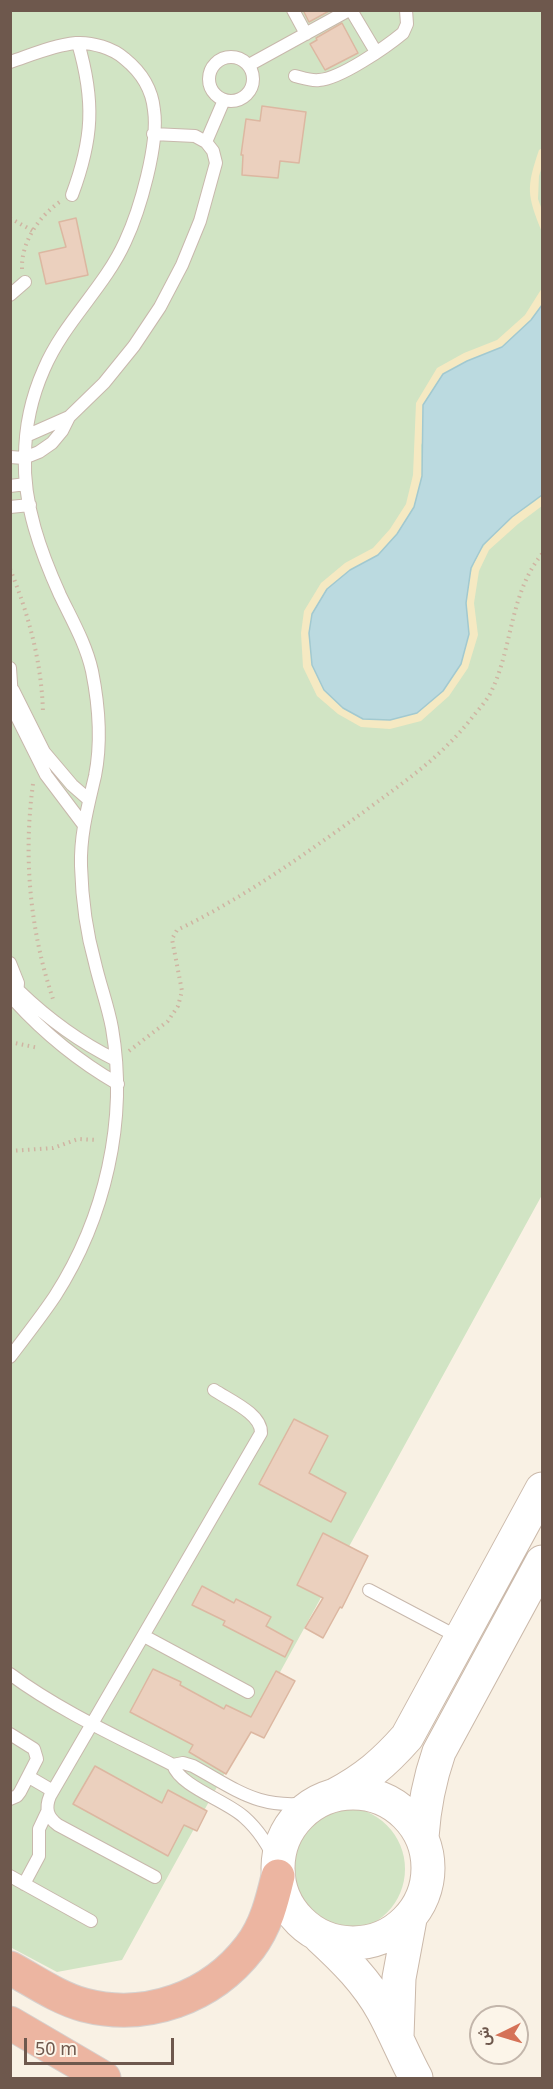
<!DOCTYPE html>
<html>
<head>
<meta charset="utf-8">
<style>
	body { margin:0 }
	#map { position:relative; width:553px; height:2089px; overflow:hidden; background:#f9f1e4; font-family:"Noto Sans",Vazirmatn,sans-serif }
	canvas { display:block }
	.frame { position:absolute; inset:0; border:12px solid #6e584d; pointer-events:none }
	.north { position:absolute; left:469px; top:2005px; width:60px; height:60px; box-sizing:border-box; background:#fcf5e9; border:2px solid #c3b6ab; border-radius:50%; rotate:265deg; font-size:16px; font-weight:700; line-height:24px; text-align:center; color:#6e584d }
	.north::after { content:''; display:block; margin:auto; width:21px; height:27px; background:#d57257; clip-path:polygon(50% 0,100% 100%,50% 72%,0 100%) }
	.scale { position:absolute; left:24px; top:2038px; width:150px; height:27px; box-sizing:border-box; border:3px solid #6e584d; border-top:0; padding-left:8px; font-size:18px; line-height:21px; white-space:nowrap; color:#6e584d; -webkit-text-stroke:4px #fcf5e9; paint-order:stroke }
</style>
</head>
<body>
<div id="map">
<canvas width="553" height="2089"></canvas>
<div class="frame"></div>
<div class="north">ش</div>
<div class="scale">50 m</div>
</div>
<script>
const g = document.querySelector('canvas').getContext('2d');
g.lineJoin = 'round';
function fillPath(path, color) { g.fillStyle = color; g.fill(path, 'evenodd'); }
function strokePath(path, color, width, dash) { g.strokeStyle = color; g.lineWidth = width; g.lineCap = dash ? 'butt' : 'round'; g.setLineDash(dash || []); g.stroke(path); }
fillPath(new Path2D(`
	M10,11H542V1195L122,1960L57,1972L10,1947Z
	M281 1869a62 62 0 1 1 124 0a62 62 0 1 1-124 0Z`), '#d1e4c4');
fillPath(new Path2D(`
	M542,148V166L539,176L538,199L542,210V232C527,195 526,188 539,150Z
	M542,288V305L531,320L502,347L467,361L421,445L422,476L414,507L397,534L378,555L350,570L327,589L312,614L309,633L312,665L324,690L343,708L469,634C463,579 469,553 512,517C522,509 534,504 542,495V506L518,524L489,550L479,571L474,603L478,635L468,668L449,696L421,721L390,729L361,727L338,714L317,696L303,667L301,633L304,611L321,583L345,563L373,548L390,529L406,504L413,475L416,403L437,368L464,353L497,340L525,315Z`), '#f5e9c2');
const water = new Path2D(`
	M542,305V495L512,517L483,545L471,568L466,603L469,634L461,664L443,691L417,713L390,720L363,719L343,708L324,690L312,665L309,633L312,614L327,589L350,570L378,555L397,534L414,507L422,476L423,405L443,374L467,361L502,347L531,320Z`);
fillPath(water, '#bbdae0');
strokePath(water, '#a2c9d0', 1.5);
const building = new Path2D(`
	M303,10H331L309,22Z
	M342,23L358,53L325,70L310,44L317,40L316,38Z
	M262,106L306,112L299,163L280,161L278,178L242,175L243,155H241L246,119L260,121Z
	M76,218L88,275L46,284L39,253L66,247L59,222Z
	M294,1419L328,1436L309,1473L346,1493L331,1522L259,1484Z
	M323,1533L368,1556L342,1608L340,1607L323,1638L305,1628L323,1598L297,1585Z
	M202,1586L234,1603L236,1599L271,1617L266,1626L293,1641L285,1657L223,1625L225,1621L192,1605Z
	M153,1669L181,1682L180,1685L224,1709L226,1705L251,1717L276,1671L295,1681L264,1738L251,1732L226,1774L189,1752L193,1745L130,1712Z
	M95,1766L162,1803L168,1790L207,1811L197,1831L184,1825L168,1856L73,1804Z`);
fillPath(building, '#ebd0be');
strokePath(building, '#dcb7a1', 1.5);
const lane = new Path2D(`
	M293,10L306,34
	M351,10L376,52
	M209 79a22 22 0 1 1 44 0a22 22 0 1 1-44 0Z
	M10,62C31,55 54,45 76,43C92,42 113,48 125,59C141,72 152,89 154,110C159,144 140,210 125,242C104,288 64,322 44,369C32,396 25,427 25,457C23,504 41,553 60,595C72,620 86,644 92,671C99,706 102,741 95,776C88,806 80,835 81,866C82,899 86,931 95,963C100,985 108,1006 112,1028C128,1120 105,1218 55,1296C41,1317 25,1337 10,1357
	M249,65L349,10
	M295,76C303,78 311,81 319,80C340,79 386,47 403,33L407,24L406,10
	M206,142L224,100
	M72,195C93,139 95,101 78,43
	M10,295L25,282
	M26,436L69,417
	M10,457L24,458L39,452L52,443L62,431L69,417L104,383L134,346L160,307L182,265L200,221L216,163L213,151L206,142L195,136L153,134
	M10,486L26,484
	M10,507L30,505
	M10,668L12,699
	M13,690L44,752L72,785L88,799
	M11,705L46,775L83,824
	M10,963L18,983L17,995
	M18,990C48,1019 79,1042 116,1060
	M14,1000C45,1034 78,1061 118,1084
	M369,1590L460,1638
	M144,1636L248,1692
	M10,1674C60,1711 118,1737 173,1765L183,1763L193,1766C240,1792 261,1811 317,1802
	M10,1734L34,1749L37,1759L20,1792L17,1796L10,1799
	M173,1765C181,1787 225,1800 244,1817C260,1831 270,1848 278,1867
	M29,1777L53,1791
	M10,1876L91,1921
	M155,1877L58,1825C47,1817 45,1808 50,1796L261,1433C262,1414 229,1400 214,1390
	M24,1884L39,1856V1829L47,1812`);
const secondary = new Path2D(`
	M278 1868a75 75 0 1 1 150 0a75 75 0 1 1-150 0Z
	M335,1795C365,1779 384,1763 407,1737L542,1489
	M422,1837C424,1807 429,1781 439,1752L542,1562
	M320,1937C344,1959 367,1982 383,2011C395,2033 404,2056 416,2078
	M397,2037L399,1978L410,1919`);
const highway = new Path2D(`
	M10,1968C34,1981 58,1998 84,2005C146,2021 211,1998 250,1947C266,1926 272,1901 278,1876
	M10,2023L104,2078`);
strokePath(lane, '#c8b8ac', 14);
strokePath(secondary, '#cbb9aa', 35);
strokePath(highway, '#d6d0cd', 35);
strokePath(new Path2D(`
	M10,218L33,231
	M22,269C21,242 39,216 61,201
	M10,569C29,615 42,664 43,714
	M33,784C23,857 30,932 54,1002
	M10,1042L39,1048
	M129,1051L168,1021L178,1006L182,991L172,939L177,930C244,898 305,854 365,811C405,781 439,759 471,719C477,711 485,703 490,694C513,649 509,594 542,554
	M10,1151L53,1148L78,1139L98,1140`), '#cfb4a2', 4, [1.5, 4.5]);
strokePath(lane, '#fff', 12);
strokePath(secondary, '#fff', 33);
strokePath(highway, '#ecb5a1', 33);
</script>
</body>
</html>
